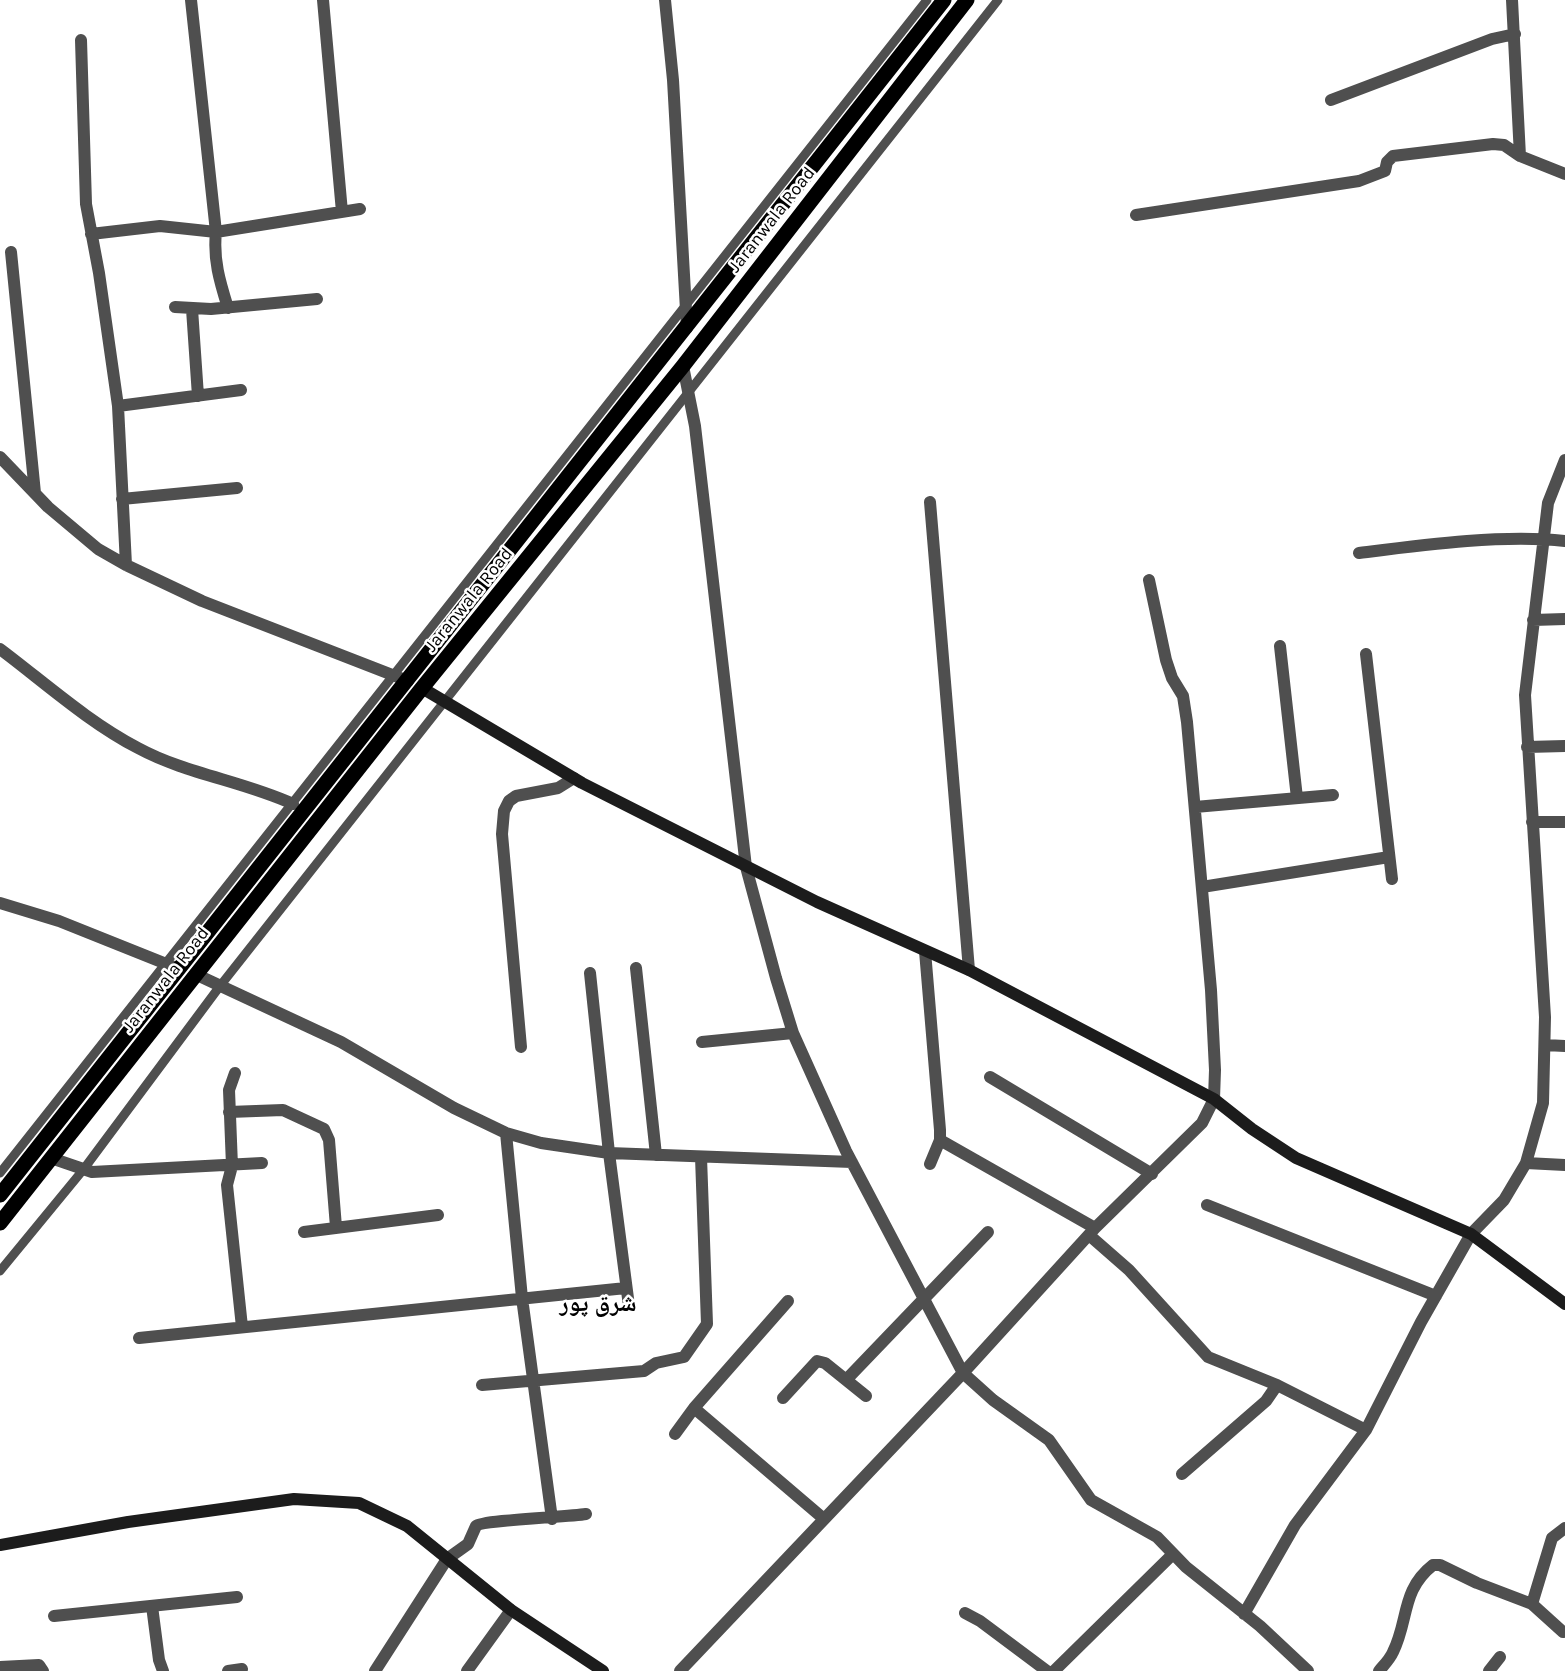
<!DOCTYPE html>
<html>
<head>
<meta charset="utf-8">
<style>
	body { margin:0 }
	canvas { display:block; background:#fff }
</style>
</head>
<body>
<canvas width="1565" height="1671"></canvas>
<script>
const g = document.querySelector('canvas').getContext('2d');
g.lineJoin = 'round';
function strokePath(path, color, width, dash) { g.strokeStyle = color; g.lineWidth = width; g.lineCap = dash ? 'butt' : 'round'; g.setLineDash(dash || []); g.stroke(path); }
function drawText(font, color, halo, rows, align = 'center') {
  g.font = font + ' Karla,"Noto Naskh Arabic",sans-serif'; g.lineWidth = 5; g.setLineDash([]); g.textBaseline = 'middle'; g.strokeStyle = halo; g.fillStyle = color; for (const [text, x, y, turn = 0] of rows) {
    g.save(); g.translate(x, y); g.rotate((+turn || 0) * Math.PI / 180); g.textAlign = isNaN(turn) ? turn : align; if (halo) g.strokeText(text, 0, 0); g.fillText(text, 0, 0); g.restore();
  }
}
strokePath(new Path2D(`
	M0,1173L927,0
	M0,1271L83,1170L220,986L998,0`), '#4f4f4f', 9);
strokePath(new Path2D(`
	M191,0L216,232C213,260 220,282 228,308
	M323,0L342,212
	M665,0L673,80L687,328
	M1512,0L1520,156
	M81,40L86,204L99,273L118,406L126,565
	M1331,100L1492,39L1515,34
	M1136,215L1359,181L1385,171L1387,162L1393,156L1493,144L1504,145L1520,156L1565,174
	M91,234L160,226L216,232L360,209
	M11,252L35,493
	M175,307L211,309L317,299
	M192,309L198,396
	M683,366L695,426L746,867L776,978L793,1033L846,1151L963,1373L993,1400L1049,1440L1091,1500L1157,1537L1186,1567L1260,1626L1308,1671
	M118,406L241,390
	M0,457L48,507L98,549L126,565L202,601L408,681
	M122,499L237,488
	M930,502L969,970
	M1359,553C1422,545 1503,534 1565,541
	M1533,620L1565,619
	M1280,646L1297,798
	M0,649C44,682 88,722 138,748C186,774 243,781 293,804
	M1366,654L1392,879
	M1527,747L1565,746
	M1195,807L1333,795
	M1532,822H1565
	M1202,887L1389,857
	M0,903L59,921L179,969
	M925,951L940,1130V1140L930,1164
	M636,968L656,1155
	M590,973L609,1153L629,1306
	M195,974L341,1042L454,1108L506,1133L541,1143L609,1153L852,1162
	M702,1042L793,1033
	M1545,1045L1565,1046
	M521,1047L502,834L504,811L509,801L516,796L558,788L574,778
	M235,1073L229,1090L232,1166L227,1185L242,1327
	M990,1077L1152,1174
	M229,1112L283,1110L324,1129L329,1140L336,1227
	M506,1133L522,1298L552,1519
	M940,1140L1095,1228
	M51,1158L92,1172L262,1163
	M1526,1163L1565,1165
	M1207,1205L1436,1296
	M304,1232L438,1215
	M1089,1235L1129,1270L1208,1357L1277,1385L1366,1430
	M139,1338L626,1288
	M846,1380L988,1232
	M482,1385L644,1371L656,1363L684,1357L707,1324L701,1157
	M783,1398L817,1361L825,1363L866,1396
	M694,1408L824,1519
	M675,1434L694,1408L788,1301
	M1182,1474L1266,1401L1277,1385
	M1532,1604L1552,1538L1565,1528
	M152,1606L159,1660L163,1671
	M965,1613L980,1621L1047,1671
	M1244,1614L1295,1525L1366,1430L1421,1322L1471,1234L1504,1200L1526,1163L1543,1103L1545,1017L1525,695L1548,503L1565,460
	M54,1616L237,1597
	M0,1667L39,1665L43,1671
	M228,1671L242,1669
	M375,1671L447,1559L468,1544L476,1526C483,1520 568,1517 586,1514
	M467,1671L511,1610
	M680,1671L963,1373L1095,1228L1202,1123L1214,1099L1215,1070L1211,990L1187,722L1183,696L1172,678L1166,660L1149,580
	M1054,1671L1173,1554
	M1379,1671C1384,1665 1390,1659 1393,1652C1409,1620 1401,1590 1433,1565H1440L1477,1583L1532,1604L1563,1632
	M1489,1671L1500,1657`), '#4f4f4f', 12);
strokePath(new Path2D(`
	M422,688L582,783L817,902L969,970L1214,1099L1252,1129L1296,1158L1471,1234L1565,1304
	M0,1545L128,1522L294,1499L359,1503L407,1526L511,1610L603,1671`), '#1c1c1c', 12);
strokePath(new Path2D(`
	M0,1195L944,0
	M0,1223L422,688L683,366L967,0`), '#000', 15);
drawText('18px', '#000', '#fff', [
	["Jaranwala Road",772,220,-52],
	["Jaranwala Road",469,600,-51],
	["Jaranwala Road",166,980,-52]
]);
drawText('bold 24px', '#000', '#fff', [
	["شرق پور",598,1304]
]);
</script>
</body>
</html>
